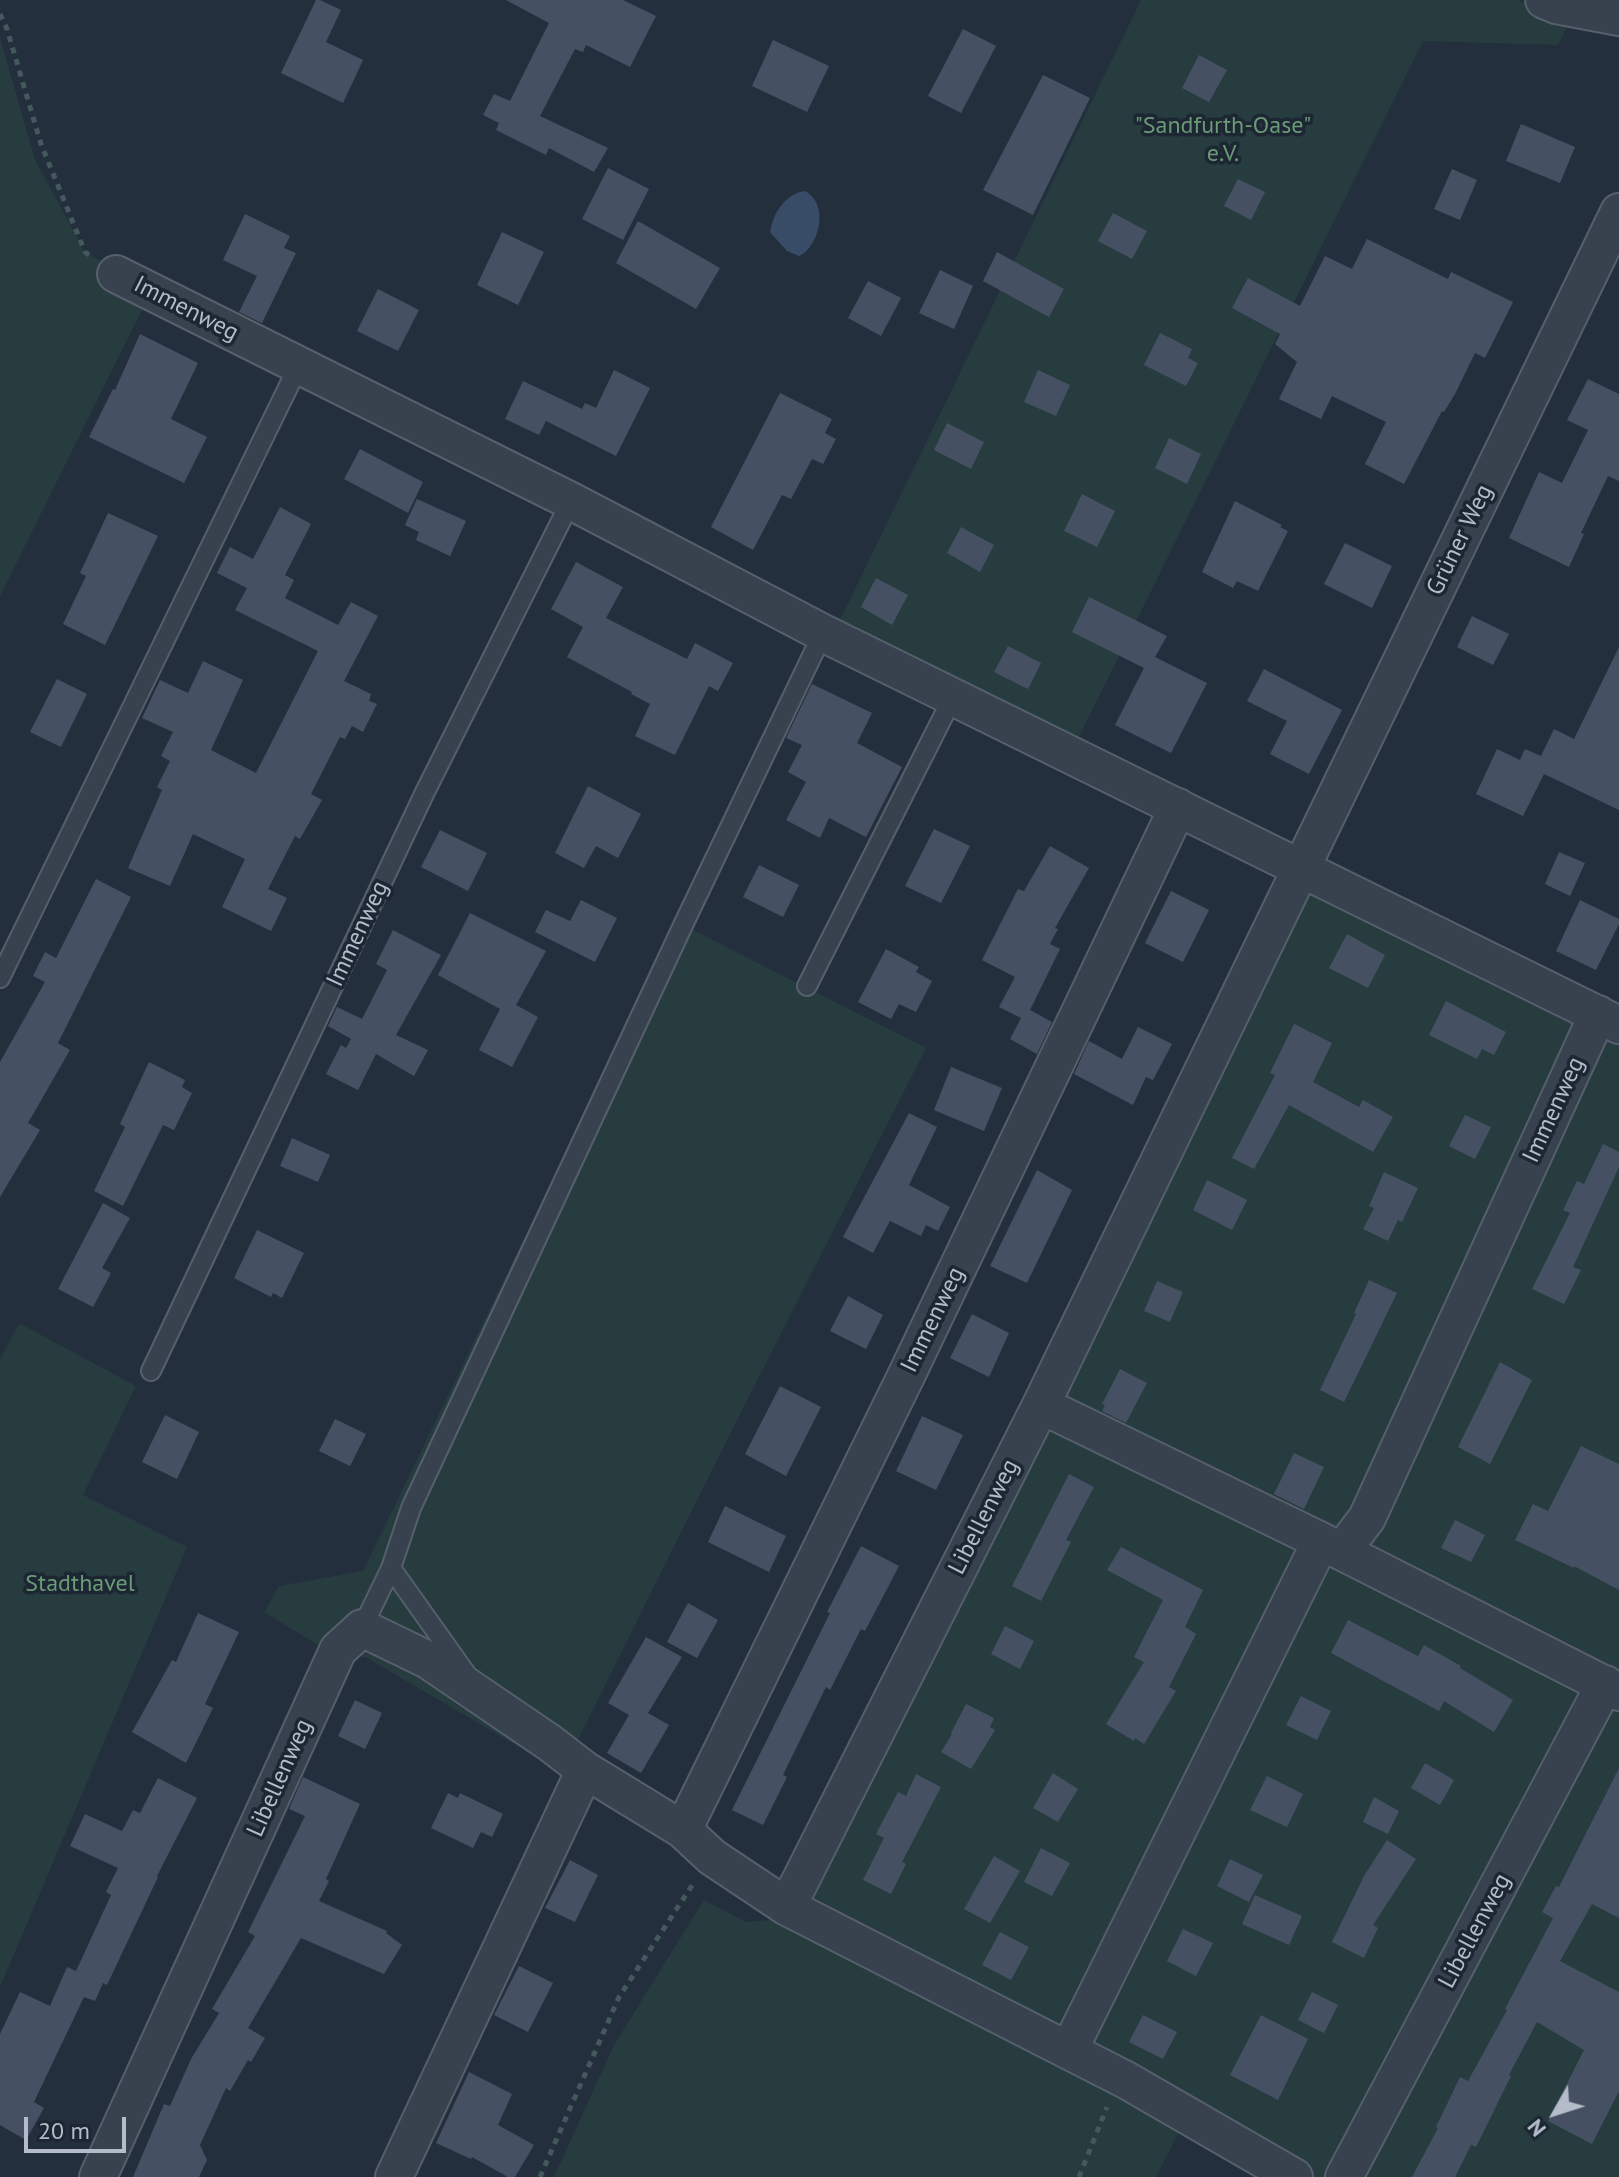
<!DOCTYPE html>
<html>
<head>
<meta charset="utf-8">
<style>
	body { margin:0 }
	#map { position:relative; width:1619px; height:2177px; overflow:hidden; background:#242f3e; font-family:"PT Sans",sans-serif }
	canvas { display:block }
	.north { position:absolute; left:1515px; top:2073px; width:80px; height:80px; -webkit-text-stroke:6px #1d2633; paint-order:stroke; rotate:231deg; font-size:22px; font-weight:700; line-height:32px; text-align:center; color:#b4bcc9 }
	.north::after { content:''; display:block; margin:auto; width:28px; height:36px; background:#b4bcc9; clip-path:polygon(50% 0,100% 100%,50% 72%,0 100%) }
	.scale { position:absolute; left:24px; top:2117px; width:102px; height:36px; box-sizing:border-box; border:4px solid #b4bcc9; border-top:0; padding-left:10px; font-size:24px; line-height:28px; white-space:nowrap; color:#b4bcc9; -webkit-text-stroke:6px #1d2633; paint-order:stroke }
</style>
</head>
<body>
<div id="map">
<canvas width="1619" height="2177"></canvas>
<div class="north">N</div>
<div class="scale">20 m</div>
</div>
<script>
const g = document.querySelector('canvas').getContext('2d');
g.lineJoin = 'round';
function fillPath(path, color) { g.fillStyle = color; g.fill(path, 'evenodd'); }
function strokePath(path, color, width, dash) { g.strokeStyle = color; g.lineWidth = width; g.lineCap = dash ? 'butt' : 'round'; g.setLineDash(dash || []); g.stroke(path); }
function drawText(font, color, halo, rows, align = 'center') {
  g.font = font + ' "PT Sans",sans-serif'; g.lineWidth = 7; g.setLineDash([]); g.textBaseline = 'middle'; g.strokeStyle = halo; g.fillStyle = color; for (const [text, x, y, turn = 0] of rows) {
    g.save(); g.translate(x, y); g.rotate((+turn || 0) * Math.PI / 180); g.textAlign = isNaN(turn) ? turn : align; if (halo) g.strokeText(text, 0, 0); g.fillText(text, 0, 0); g.restore();
  }
}
fillPath(new Path2D(`
	M1141,0H1517L1571,19L1558,45L1423,41L1076,743L839,622Z
	M0,38L35,160L85,252L147,286V300L0,596Z
	M1310,890L1619,1041V2177H1315L1087,2045L805,1898Z
	M677,922L926,1048L723,1448L562,1772L367,1658L326,1650L264,1612L279,1586L363,1571Z
	M19,1323L136,1386L83,1495L187,1547L0,1987V1359Z
	M704,1900L746,1922L783,1919L1182,2126L1156,2177H554L614,2045Z`), '#263c3f');
fillPath(new Path2D(`
	M805,191C830,204 819,247 799,256L787,251L770,232C773,213 785,194 805,191Z`), '#394c67');
fillPath(new Path2D(`
	M316,0H320L341,10L326,42L363,60L343,103L281,73Z
	M506,0H623L656,16L630,67L586,45L583,52L575,49L540,116L608,148L594,172L549,148L546,155L496,130L499,123L483,115L494,94L510,101L549,23Z
	M963,29L996,46L961,113L928,96Z
	M773,40L829,66L807,112L752,86Z
	M1199,55L1227,70L1209,102L1182,88Z
	M1043,75L1090,98L1033,215L983,190Z
	M1521,124L1575,147L1560,183L1506,161Z
	M608,168L649,189L623,240L582,219Z
	M1452,169L1477,180L1460,220L1434,209Z
	M1238,179L1265,192L1251,220L1224,206Z
	M1113,213L1147,231L1132,259L1098,241Z
	M245,214L290,236L284,248L296,253L262,323L239,312L257,276L223,260Z
	M638,221L720,268L696,309L616,263Z
	M502,232L544,252L518,305L477,285Z
	M1367,239L1448,279L1451,272L1513,302L1485,358L1475,353L1455,394L1444,412L1442,411L1404,484L1365,464L1386,422L1332,396L1321,419L1279,399L1297,362L1275,344L1280,334L1232,308L1248,278L1300,306L1325,256L1352,269Z
	M997,252L1064,289L1049,317L983,281Z
	M940,270L973,286L954,329L919,313Z
	M868,281L901,298L881,336L848,318Z
	M378,289L419,310L398,351L357,331Z
	M1160,333L1192,349L1188,358L1198,363L1186,386L1144,365Z
	M140,334L198,363L171,419L207,437L184,483L89,437L113,389L115,390Z
	M614,370L650,388L616,456L546,421L539,435L505,419L523,381L582,409L585,403L596,408Z
	M1038,370L1070,385L1056,416L1024,402Z
	M1588,379L1619,394V481L1608,476L1581,533L1584,534L1569,567L1509,538L1539,472L1562,483L1588,430L1567,420Z
	M780,393L832,419L825,433L836,439L823,464L812,459L791,499L782,495L753,550L711,527Z
	M947,423L984,442L971,469L934,450Z
	M1169,438L1201,454L1187,484L1155,468Z
	M360,449L423,482L408,513L344,479Z
	M1082,494L1115,511L1097,547L1064,531Z
	M417,499L466,521L450,556L416,540L419,532L405,525Z
	M1235,501L1282,525L1280,527L1288,531L1258,591L1237,581L1233,588L1202,572Z
	M280,507L311,524L285,575L294,580L285,598L338,625L351,602L378,616L344,681L371,694L369,701L377,704L363,732L352,726L345,739L340,737L311,794L322,800L300,839L295,836L268,889L287,898L271,931L222,907L245,859L193,834L170,886L128,868L162,790L157,787L170,761L161,756L173,732L142,718L160,680L188,693L203,661L243,680L211,750L256,773L318,651L235,610L247,588L217,573L230,547L253,559Z
	M108,513L158,536L105,645L63,624L86,576L80,573Z
	M961,527L994,545L980,572L947,553Z
	M1345,543L1392,566L1372,608L1324,584Z
	M576,562L623,587L606,618L687,659L695,643L733,663L718,691L709,686L675,755L635,736L650,704L631,694L632,692L567,657L583,627L551,609Z
	M876,578L908,595L892,625L861,607Z
	M1089,597L1167,636L1155,657L1207,683L1171,753L1115,725L1144,668L1072,632Z
	M1472,616L1509,634L1493,665L1457,647Z
	M1008,646L1041,663L1028,689L994,672Z
	M1619,647V810L1544,774L1523,816L1476,794L1497,749L1520,760L1525,749L1541,756L1554,729L1574,739Z
	M1264,669L1342,710L1309,774L1270,754L1287,721L1247,701Z
	M57,679L87,694L61,747L30,732Z
	M812,684L872,713L857,743L902,767L866,837L829,818L820,838L786,820L806,782L788,772L802,745L786,738Z
	M588,786L641,814L618,858L596,846L584,868L555,853Z
	M934,829L970,846L941,903L905,886Z
	M440,830L487,853L468,891L421,867Z
	M1050,846L1089,868L1055,928L1058,929L1050,944L1060,949L1030,1010L1052,1022L1037,1054L1010,1039L1021,1018L999,1007L1015,977L982,960L1018,889L1024,891Z
	M1559,852L1585,863L1570,896L1545,884Z
	M759,865L799,885L783,917L743,897Z
	M96,879L131,897L58,1043L70,1050L28,1123L40,1130L0,1197V1062L45,982L33,976L45,952L56,958Z
	M1171,891L1209,910L1183,962L1145,943Z
	M581,900L617,918L595,962L535,932L546,910L570,921Z
	M1580,900L1619,919V924L1596,970L1556,951Z
	M470,913L546,951L516,1005L538,1017L512,1067L479,1050L500,1009L438,975Z
	M393,930L441,955L396,1035L428,1050L414,1076L376,1054L358,1090L326,1074L341,1045L346,1048L351,1039L328,1026L337,1007L362,1019L387,970L376,964Z
	M1347,934L1385,955L1368,988L1329,968Z
	M886,949L919,967L916,972L932,981L916,1012L899,1004L891,1019L858,1002Z
	M1446,1001L1506,1032L1494,1055L1482,1049L1477,1059L1429,1035Z
	M1294,1024L1332,1043L1313,1082L1359,1107L1363,1100L1393,1117L1373,1152L1289,1105L1254,1169L1232,1158L1275,1075L1270,1073Z
	M1138,1027L1172,1044L1153,1080L1146,1077L1133,1105L1074,1074L1089,1041L1122,1059Z
	M149,1062L185,1080L182,1087L192,1093L174,1130L163,1125L123,1206L94,1191L125,1127L120,1124Z
	M951,1067L1002,1088L984,1131L934,1110Z
	M909,1113L937,1127L909,1185L950,1207L938,1231L926,1225L921,1236L890,1221L873,1253L843,1237Z
	M1465,1115L1491,1127L1475,1159L1449,1146Z
	M292,1138L330,1155L318,1182L280,1166Z
	M1603,1144L1619,1152V1167L1573,1267L1581,1270L1564,1304L1532,1289L1570,1213L1563,1210L1577,1181L1584,1184Z
	M1037,1170L1072,1190L1027,1283L990,1266Z
	M1384,1172L1418,1188L1402,1222L1398,1220L1388,1241L1363,1229L1374,1208L1369,1206Z
	M1207,1180L1247,1200L1232,1230L1193,1210Z
	M103,1203L130,1218L102,1268L111,1273L93,1307L58,1289Z
	M257,1230L304,1253L282,1298L273,1293L271,1297L234,1278Z
	M1369,1280L1397,1293L1344,1402L1320,1390L1356,1314L1354,1313Z
	M1157,1281L1183,1292L1170,1322L1144,1311Z
	M848,1296L883,1315L866,1349L830,1331Z
	M972,1314L1009,1333L989,1377L950,1358Z
	M1500,1362L1532,1380L1490,1464L1458,1447Z
	M1120,1369L1147,1383L1126,1423L1102,1411L1105,1405L1102,1404Z
	M780,1386L821,1407L786,1476L745,1454Z
	M165,1415L199,1432L177,1479L142,1462Z
	M922,1416L963,1435L936,1490L896,1471Z
	M335,1419L366,1434L350,1466L319,1451Z
	M1581,1446L1619,1464V1590L1574,1566V1568L1515,1540L1533,1504L1548,1511Z
	M1294,1453L1324,1467L1304,1509L1274,1494Z
	M1069,1474L1094,1487L1066,1540L1071,1542L1041,1601L1012,1586Z
	M725,1506L786,1536L769,1572L708,1542Z
	M1455,1520L1485,1535L1471,1562L1441,1548Z
	M861,1546L899,1566L865,1631L861,1629L830,1690L826,1687L783,1775L787,1777L763,1825L732,1810L830,1613L827,1612Z
	M1121,1547L1203,1590L1185,1627L1196,1634L1169,1687L1176,1691L1144,1744L1135,1738L1134,1741L1106,1724L1144,1662L1134,1657L1163,1600L1107,1570Z
	M688,1603L718,1620L697,1658L667,1642Z
	M198,1613L239,1632L205,1704L213,1708L186,1763L132,1732L172,1660L176,1662Z
	M1348,1620L1418,1656L1424,1645L1461,1666L1460,1668L1513,1700L1494,1732L1444,1701L1439,1711L1331,1653Z
	M1005,1626L1034,1641L1020,1669L991,1654Z
	M646,1637L682,1657L648,1713L669,1725L641,1773L607,1753L629,1715L608,1703Z
	M1301,1696L1331,1711L1317,1740L1286,1725Z
	M355,1700L382,1713L365,1749L338,1736Z
	M966,1704L994,1718L990,1727L995,1730L971,1769L941,1752L952,1734L951,1733Z
	M1425,1763L1454,1780L1440,1805L1411,1788Z
	M1619,1768V1918L1592,1904L1560,1961L1619,1992V2091L1592,2144L1548,2121L1584,2050L1537,2022L1509,2075L1511,2076L1476,2147L1471,2145L1455,2177H1412L1438,2128L1436,2127L1460,2077L1468,2081L1507,2010L1505,2009L1553,1918L1542,1912L1556,1886L1559,1887Z
	M1053,1773L1078,1789L1058,1822L1033,1808Z
	M916,1774L941,1787L902,1862L906,1864L891,1894L863,1880L884,1838L876,1834L898,1792L906,1796Z
	M1267,1776L1303,1794L1287,1827L1250,1810Z
	M303,1777L360,1804L326,1879L329,1881L319,1901L387,1931L386,1933L402,1945L384,1974L301,1938L248,2028L265,2038L251,2062L248,2060L230,2091L226,2088L200,2145L207,2160L199,2177H133L164,2104L170,2106L191,2059L219,2013L212,2009L255,1936L248,1932L305,1816L289,1809Z
	M158,1778L197,1798L157,1876L158,1877L107,1985L103,1983L95,2001L84,1997L34,2102L44,2108L26,2140L0,2125V2034L20,1992L50,2006L67,1967L76,1971L111,1895L106,1892L118,1868L70,1846L85,1814L122,1831L133,1810L140,1813Z
	M448,1793L458,1798L460,1793L503,1814L492,1837L481,1832L473,1848L431,1828Z
	M1374,1797L1399,1811L1388,1834L1363,1822Z
	M1387,1840L1416,1859L1373,1925L1378,1928L1364,1958L1332,1942L1364,1876Z
	M1041,1848L1070,1863L1052,1896L1024,1882Z
	M994,1856L1020,1871L990,1923L964,1909Z
	M1230,1859L1263,1875L1249,1902L1217,1886Z
	M570,1860L598,1875L575,1922L545,1908Z
	M1255,1895L1302,1916L1289,1945L1242,1924Z
	M1183,1929L1213,1943L1196,1976L1167,1961Z
	M1000,1932L1029,1947L1011,1980L982,1965Z
	M519,1966L553,1983L528,2032L494,2015Z
	M1312,1992L1338,2005L1324,2033L1298,2020Z
	M1143,2015L1177,2032L1163,2059L1129,2042Z
	M1261,2015L1308,2039L1278,2100L1230,2075Z
	M469,2072L512,2094L498,2125L534,2145L515,2177H508L472,2157L471,2159L436,2143Z`), '#455162');
const lane = new Path2D(`
	M0,978L299,365
	M807,986L953,697
	M151,1371L425,792L571,501
	M391,1568L467,1675
	M362,1628L391,1568L411,1508L685,921L823,633`);
const street = new Path2D(`
	M1544,0L1556,5L1619,17
	M116,274L571,501L823,633L1619,1025
	M1041,1405L1321,1541L1619,1692
	M1342,1551L1367,1518L1598,1014
	M683,1830L907,1374L1178,807
	M787,1907L1041,1405L1619,212
	M1069,2050L1321,1541
	M98,2177L338,1650L362,1628L428,1660L550,1743L585,1770L683,1830L712,1857L787,1907L1126,2080L1294,2177
	M394,2177L585,1770
	M1344,2177L1605,1684`);
strokePath(lane, '#565f6c', 22);
strokePath(street, '#565f6c', 40);
strokePath(new Path2D(`
	M0,14L7,29L41,144L85,252L89,255
	M540,2177L619,1997L693,1884
	M1079,2177L1107,2107`), '#44595c', 5, [6, 6]);
strokePath(lane, '#38414e', 18);
strokePath(street, '#38414e', 36);
drawText('24px', '#6b9a76', '#1d2633', [
	["\"Sandfurth-Oase\"",1223,126],
	["e.V.",1223,154],
	["Stadthavel",80,1584]
]);
drawText('24px', '#b4bcc9', '#1d2633', [
	["Immenweg",186,309,27],
	["Grüner Weg",1460,540,-64],
	["Immenweg",358,934,-65],
	["Immenweg",1554,1110,-65],
	["Immenweg",933,1320,-64],
	["Libellenweg",984,1517,-63],
	["Libellenweg",280,1778,-66],
	["Libellenweg",1475,1931,-62]
]);
</script>
</body>
</html>
